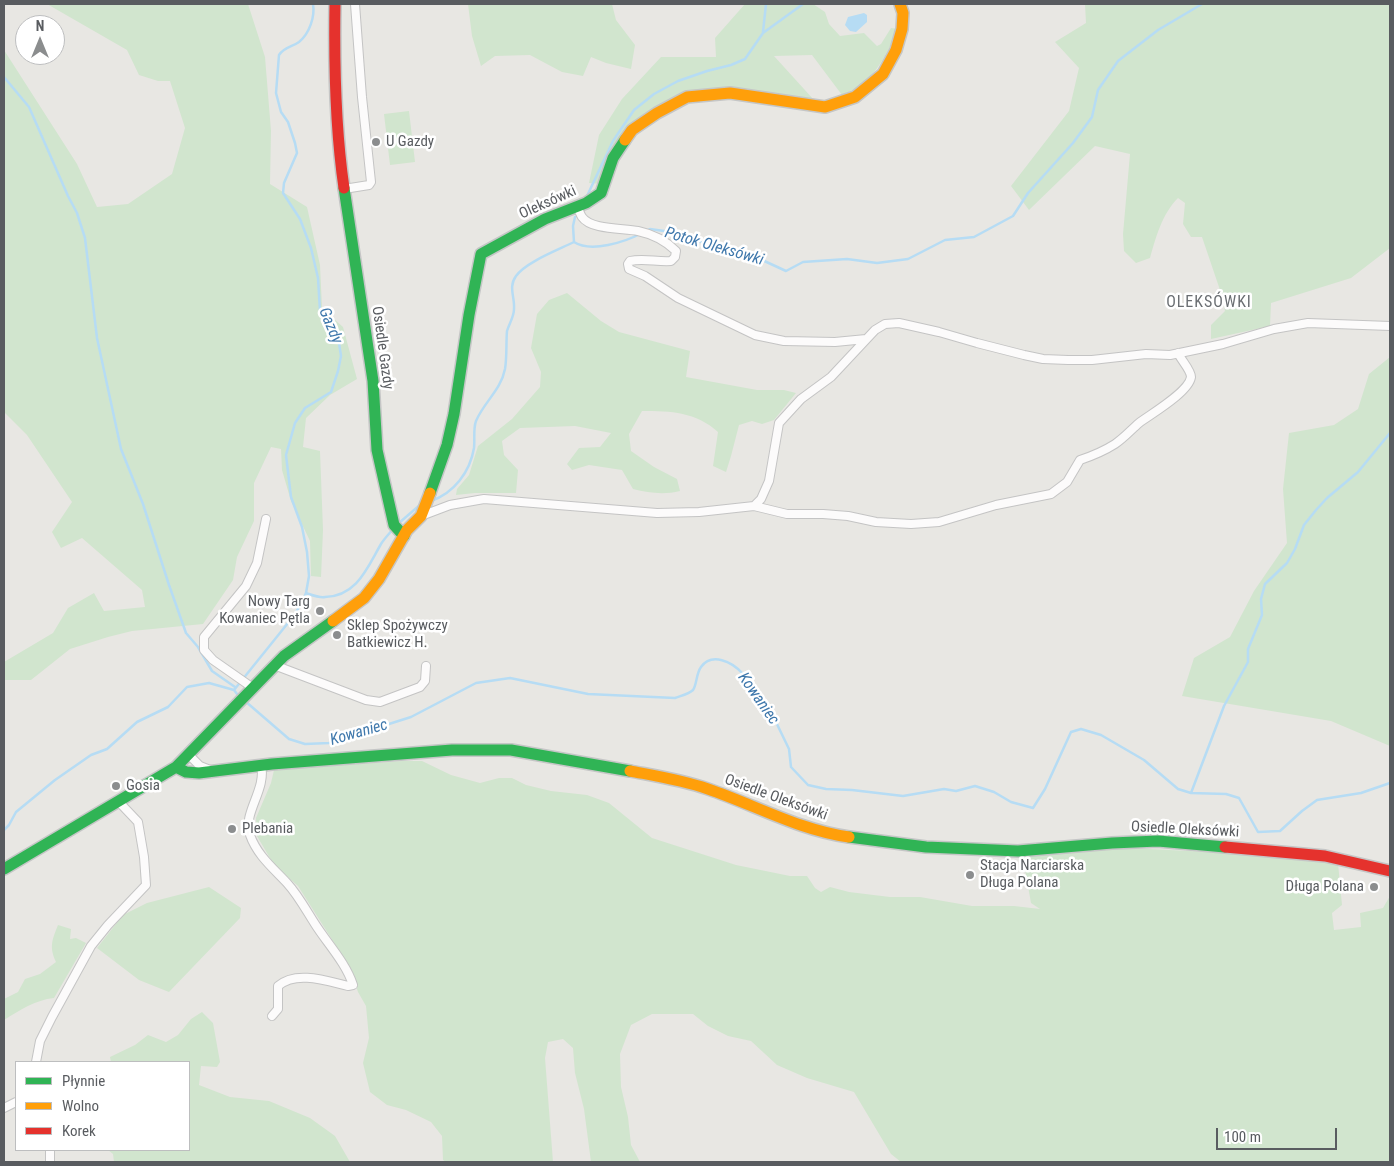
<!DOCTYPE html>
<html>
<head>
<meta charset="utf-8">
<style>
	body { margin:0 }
	#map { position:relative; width:1394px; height:1166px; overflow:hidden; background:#e8e7e3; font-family:"Roboto Condensed",sans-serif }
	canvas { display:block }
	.frame { position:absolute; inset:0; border:5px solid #595c60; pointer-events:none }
	.legend { position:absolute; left:15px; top:1061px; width:175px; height:90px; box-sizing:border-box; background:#fff; border:1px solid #bdbebf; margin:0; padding:6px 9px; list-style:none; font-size:15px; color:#595c60 }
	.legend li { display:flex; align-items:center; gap:10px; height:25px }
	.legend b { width:25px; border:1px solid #bdbebf }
	.north { position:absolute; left:15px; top:15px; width:50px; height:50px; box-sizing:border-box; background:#fff; border:1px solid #bdbebf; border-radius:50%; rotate:0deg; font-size:14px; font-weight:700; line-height:20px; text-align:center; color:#595c60 }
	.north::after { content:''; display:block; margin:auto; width:18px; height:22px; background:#8b8d8e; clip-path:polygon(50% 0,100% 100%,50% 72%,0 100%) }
	.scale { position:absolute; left:1216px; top:1128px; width:121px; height:22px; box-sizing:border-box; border:2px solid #595c60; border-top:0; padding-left:6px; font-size:15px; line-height:18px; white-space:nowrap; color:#595c60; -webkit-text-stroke:4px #fff; paint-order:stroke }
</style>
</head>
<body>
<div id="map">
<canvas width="1394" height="1166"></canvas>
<div class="frame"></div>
<ul class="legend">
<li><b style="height:6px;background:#30b455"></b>Płynnie</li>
<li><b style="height:6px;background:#ff9f0a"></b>Wolno</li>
<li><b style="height:6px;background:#e5322d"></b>Korek</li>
</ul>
<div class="north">N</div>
<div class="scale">100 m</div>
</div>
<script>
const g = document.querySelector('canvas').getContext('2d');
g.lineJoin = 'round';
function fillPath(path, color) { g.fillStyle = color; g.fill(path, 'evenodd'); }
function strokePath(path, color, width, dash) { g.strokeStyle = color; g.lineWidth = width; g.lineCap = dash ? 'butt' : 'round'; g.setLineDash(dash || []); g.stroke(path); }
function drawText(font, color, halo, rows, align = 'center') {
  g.font = font + ' "Roboto Condensed",sans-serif'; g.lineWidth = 5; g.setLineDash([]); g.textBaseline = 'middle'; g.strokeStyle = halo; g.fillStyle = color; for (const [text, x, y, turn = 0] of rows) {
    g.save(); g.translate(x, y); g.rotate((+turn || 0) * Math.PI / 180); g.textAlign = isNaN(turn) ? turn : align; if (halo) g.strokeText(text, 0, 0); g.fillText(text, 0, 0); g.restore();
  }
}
fillPath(new Path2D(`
	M47,4H248L265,57L271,131L270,184L307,207L320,265L322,308L343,327L357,379L330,395L306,418L303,447L320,451L323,530L321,577L311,576L310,541L291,501L282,470L281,449L271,447L254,483V521L237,557L233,580L203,624L132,631L108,637L70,649L31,680H4V662L53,633L68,608L94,593L104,611L145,607L142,590L82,538L61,548L52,532L72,502L27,435L4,412V50L77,164L97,207L128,204L172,174L185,128L170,81H158L139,75L127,50Z
	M468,4H612L616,20L635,45L631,69L606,63L591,57L583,76L562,72L530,55L495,56L481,66L472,36Z
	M745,4H813L825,12L829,24L840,36L864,33L877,46L881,44L891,28L899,29C883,59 876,81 842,95L812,55L774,56L814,100L775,93L703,91L643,117L602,184L589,183L599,135L622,99L661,57H716L715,38Z
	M1085,4H1390V248L1351,278L1271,303L1270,326L1211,339V325L1225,311L1220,290L1202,237H1191L1183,224L1185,203L1178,198C1162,214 1156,237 1150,258L1136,263L1124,251L1123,234L1130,154L1095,146L1029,210L1011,186L1069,111L1079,68L1055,42L1086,23Z
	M409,111L415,162L390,165L384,114Z
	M567,293L601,321L619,332L690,351L686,377L757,390H784L796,393L774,420L762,424L752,421L739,425L731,456L726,472L713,466L718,432C696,412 671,411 642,411L629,434L631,451L654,467L677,479L680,491C664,495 649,493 633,489L622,470L589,465L572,470L567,464L579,448L600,447L611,433L575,426L520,428L502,441L504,455L518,470L516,493H475L456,495L457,489L469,475L478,446L512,419L540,387L541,372L531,348L537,314L549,300Z
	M1390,357V746L1331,721L1182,696L1194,658L1230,637L1254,591L1287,543L1283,489L1289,433L1334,425L1358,409L1369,374Z
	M402,761H422L451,775L480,783L499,778H512L526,785L551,791L587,795L609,803L652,838L736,865L790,876H807L815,888L821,892L830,887L849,892L890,897H920L972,906H1014L1040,909L1031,903L1022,853L1128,848L1231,853L1338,863L1342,905L1332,913L1334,930L1361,927L1360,913L1383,908L1390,896V1162H901L891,1154L854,1092L807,1078L777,1065L751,1041L728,1036L708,1026L693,1014H652L631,1025L620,1054L621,1087L628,1117L631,1145L640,1162H591L584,1109L575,1073L573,1048L563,1039L548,1042L545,1058L553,1162H446L443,1160L442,1136L431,1122L406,1110L387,1105L370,1092L363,1063L369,1038L366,1006L358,992L350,968L298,886L274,865L257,836L256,818L271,783L274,770Z
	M209,887L241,908L240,918L169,992L139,980L97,948L123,915L147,903Z
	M58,925L71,929L70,939L76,938L86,943L54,998C35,1000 20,1010 4,1020V999L18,992L25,979L40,974L56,962C49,947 52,940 58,925Z
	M202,1012L213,1023L220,1062L217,1067L201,1066L199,1085L230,1097L269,1101L310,1118L335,1136L350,1162H114L113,1154L108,1150H189V1062H111L110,1057L135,1045L148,1035L166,1042L178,1035L191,1019Z`), '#d1e5ce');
fillPath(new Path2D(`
	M864,13L867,15V22L856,32L850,31L845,25L848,17Z`), '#b6dcf4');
strokePath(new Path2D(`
	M763,32L766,4
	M4,77L29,107L68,196L77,213L85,238L97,338L121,449L143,504L169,585L186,633L198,647L212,671L235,687
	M587,196L613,141L634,110L654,94L678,81L707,71L731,65L745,59L763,33L803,4
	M646,231L650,229L664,231L760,259L786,271L803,262L847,259L877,263L908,259L945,240L974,237L1013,216L1028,193L1073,143L1092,117L1098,90L1118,61L1158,30L1202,4
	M574,242L573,226L575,217
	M431,501C454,493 470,472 474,448C475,439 473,429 476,421C484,402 501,390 505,369C507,357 506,343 507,331C509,324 514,317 514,309C515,297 508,287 516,276C526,262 558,250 574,242C591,253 625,242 642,233
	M399,523L421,504
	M306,593C312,595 319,598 325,597C357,596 367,568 381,544C384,539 389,534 393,529
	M234,690L292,618L302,603L306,593L309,576L307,552L302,527L291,497L286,455L295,423L305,408L331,392L338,371L341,356L339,343L324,323L320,311L318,278L311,248L300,219L283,193L284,183L297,153L295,143L288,122L281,112L276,93L279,55C284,47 292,47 299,42C310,33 315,16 313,4
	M245,701L289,739L305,744L329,743L411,717L476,683L510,678L588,694L675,698C680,696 689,694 693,690C697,684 696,674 701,667C712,652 732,662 742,673L774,718L789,749L791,767L808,785L826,789L852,790L903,796L944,789L956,791L975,786L994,792L1011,802L1033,808L1045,789L1071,732L1081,729L1101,735L1144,760L1178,789L1191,793L1226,794L1239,798L1258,832L1280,831L1302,811L1317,800L1361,793L1390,783
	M1191,793L1224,706L1248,662V649L1262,615L1261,599L1265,584L1287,563L1295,549L1304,525L1316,510L1327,498L1358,472L1390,433
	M4,830L9,825L16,812L55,780L91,755L107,749L137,722L168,707L187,687L209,683L234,690L240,698`), '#b6dcf4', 2.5);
const street = new Path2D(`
	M344,189L369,185L371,182L362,97L355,4
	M577,207C579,210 580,214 582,217C591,230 623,228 638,231C652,234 666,241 676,251L675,257L671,261C657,262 643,258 630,261L628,264L629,269L645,276L678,298L755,335L784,341L835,342L866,339
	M754,506L787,514H823L848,516L876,522L911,524L939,522L996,505L1051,494L1067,482L1080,460C1092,456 1104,451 1115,444C1124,438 1131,430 1139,423C1151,414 1189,392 1191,377C1191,370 1181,360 1178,353
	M421,516L450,505L484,499L657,513L699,512L754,506L761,499L769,481L779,423L801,399L831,377L875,330L885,324L899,323L939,332L977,343L1024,355L1043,359L1068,360H1092L1146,354L1170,355L1223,344L1274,329L1308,323L1390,326
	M274,665L366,700L380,702L420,687L425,681L426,666
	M253,688L213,660L204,650V637L246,586L257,563L266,519
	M189,755L200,766L210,770
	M261,765C267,790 242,813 250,835C257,855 273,868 287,883C298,895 306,910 315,924C327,943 346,963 353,985L348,986C327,981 296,970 278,986V1009L272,1016
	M36,1062L40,1041L52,1017L91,946L108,925L146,885L144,857L138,822L119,802
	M4,1108L16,1102
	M50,1150V1162`);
const fast = new Path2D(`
	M344,188L373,381L377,450L394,525L404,536
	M430,493L447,445L454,414L469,315L481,254L545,219L586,203L601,193L613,158L625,140
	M176,767L186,772L199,773L272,764L452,750H511L630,771
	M849,837L926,847L1018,851L1112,843L1158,841L1225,847
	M4,869L176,767L284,656L333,621`);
const slow = new Path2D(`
	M625,140L632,130L657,113L687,97L730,93L825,107L855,97L883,74L896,50L902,29L903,13L900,4
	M333,621L364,598L379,579L407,530L421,516L430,493
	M630,771C656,776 682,780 708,789C755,805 799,830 849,837`);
const jam = new Path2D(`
	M335,4C334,65 335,127 344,188
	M1225,847L1325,856L1390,871`);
strokePath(street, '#c4c4c4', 10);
strokePath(fast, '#c5c6c6', 14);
strokePath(slow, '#c5c6c6', 14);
strokePath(jam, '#c5c6c6', 14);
strokePath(street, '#fcfbfb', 8);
strokePath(fast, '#30b455', 11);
strokePath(slow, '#ff9f0a', 11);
strokePath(jam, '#e5322d', 11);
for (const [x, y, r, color] of [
	[376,142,5,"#8b8d8e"],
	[320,611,5,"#8b8d8e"],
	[337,635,5,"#8b8d8e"],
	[116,786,5,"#8b8d8e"],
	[232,829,5,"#8b8d8e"],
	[970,875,5,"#8b8d8e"],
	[1374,887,5,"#8b8d8e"]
]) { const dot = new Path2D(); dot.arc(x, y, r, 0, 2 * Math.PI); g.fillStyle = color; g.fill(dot); strokePath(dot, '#fff', 2); }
drawText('15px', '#595c60', '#fff', [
	["U Gazdy",386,142],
	["Nowy Targ",310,602,"right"],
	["Kowaniec Pętla",310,619,"right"],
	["Sklep Spożywczy",347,626],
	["Batkiewicz H.",347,643],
	["Gosia",126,786],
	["Plebania",242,829],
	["Stacja Narciarska",980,866],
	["Długa Polana",980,883],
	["Długa Polana",1364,887,"right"]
], 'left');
drawText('15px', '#595c60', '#fff', [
	["Oleksówki",548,203,-24],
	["Osiedle Gazdy",382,348,82],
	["Osiedle Oleksówki",776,798,20],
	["Osiedle Oleksówki",1185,830,3]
]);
drawText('italic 16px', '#3f78ac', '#fff', [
	["Potok Oleksówki",714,247,16],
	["Gazdy",330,326,67],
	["Kowaniec",758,699,55],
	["Kowaniec",359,733,-16]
]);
g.letterSpacing = '1px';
drawText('16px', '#6a6e72', '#fff', [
	["OLEKSÓWKI",1209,303]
]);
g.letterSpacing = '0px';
</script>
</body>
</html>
